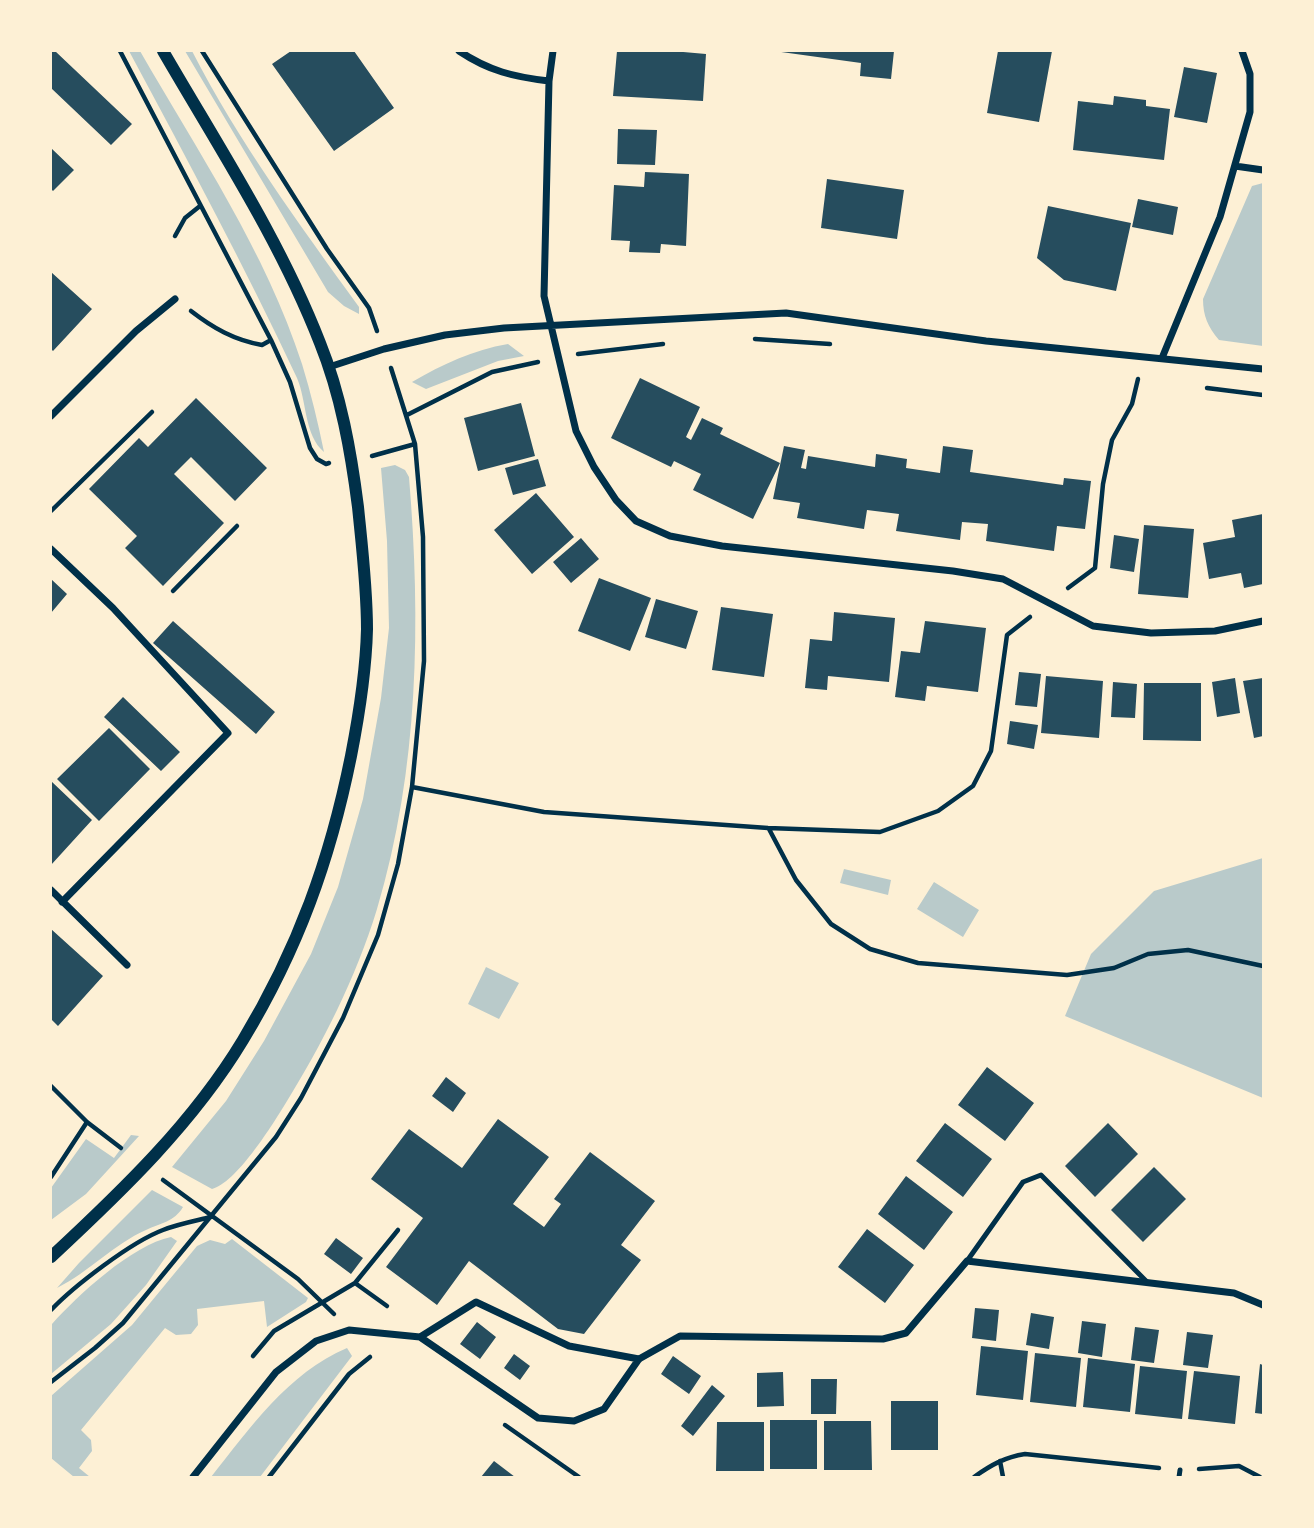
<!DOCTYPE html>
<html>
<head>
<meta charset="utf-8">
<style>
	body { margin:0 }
	#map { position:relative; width:1314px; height:1528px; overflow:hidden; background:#fdf0d5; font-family:"Fira Sans Condensed",sans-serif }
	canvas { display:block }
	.frame { position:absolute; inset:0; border:52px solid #fdf0d5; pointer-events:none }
</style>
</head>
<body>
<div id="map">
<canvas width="1314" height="1528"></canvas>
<div class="frame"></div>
</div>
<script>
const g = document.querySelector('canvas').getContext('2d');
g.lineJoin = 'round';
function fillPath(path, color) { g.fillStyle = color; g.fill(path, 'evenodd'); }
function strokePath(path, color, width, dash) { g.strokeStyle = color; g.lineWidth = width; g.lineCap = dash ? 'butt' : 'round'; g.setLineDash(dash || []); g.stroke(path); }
fillPath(new Path2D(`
	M129,51H140C198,152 266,252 302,364C311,393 318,423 324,452C304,435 307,401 297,378C245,267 187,159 129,51Z
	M185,51H192C238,141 300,225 359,307V314L344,306L328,292Z
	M1263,183V346L1219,340C1208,327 1203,316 1203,299L1252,186Z
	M508,344L524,356L498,361L426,389L412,382C443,364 473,350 508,344Z
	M395,465L405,470L409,477C421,622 419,769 377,909C356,978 322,1045 284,1106C271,1127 236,1183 212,1189L172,1167L226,1101L264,1041L311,954L338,887L363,799L381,698L389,628L387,541L381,468Z
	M1263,858V1098L1065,1016L1091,954L1154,891Z
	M844,869L891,880L888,895L840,883Z
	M934,882L979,910L963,937L917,909Z
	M486,967L519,983L499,1019L468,1004Z
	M131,1135L139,1136L86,1194L51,1220V1188L86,1139L114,1158Z
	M152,1190L183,1207C174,1222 161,1223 146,1230C114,1244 89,1272 57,1288L79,1263Z
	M171,1237L177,1241L146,1285L111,1324L51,1374L52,1324C78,1295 132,1245 171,1237Z
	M232,1239L308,1298L306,1302L267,1327L264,1301L197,1309L198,1325L191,1334L176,1335L165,1328L81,1430L91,1440L92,1451L79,1468L90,1477H74L51,1458V1396L132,1325L197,1246L210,1240L225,1244Z
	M347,1348L352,1356L260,1477H211C250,1428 288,1373 347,1348Z`), '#b9caca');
fillPath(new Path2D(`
	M51,51H55L132,124L111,145L51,88Z
	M291,51H354L394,108L334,151L272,64Z
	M617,51H672L706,54L703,101L613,96Z
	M774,51H894L891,79L860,76L861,63Z
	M998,51H1052L1039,122L987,113Z
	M1184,67L1217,73L1207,123L1174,117Z
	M1114,96L1146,100V106L1170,109L1164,160L1073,150L1078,101L1113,105Z
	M618,129L657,130L655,165L617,164Z
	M51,148L74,170L53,191L51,189Z
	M645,172L689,174L686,246L661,244L660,253L629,252L630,241L611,240L614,185L644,187Z
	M827,179L904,190L897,239L821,228Z
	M1138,199L1178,207L1173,235L1132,227Z
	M1048,206L1131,223L1116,291L1064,280L1037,258Z
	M51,272L92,309L53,351L51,349Z
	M640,378L700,407L686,437L691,440L702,418L723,428L720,434L780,463L753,519L693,490L701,474L674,461L671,467L611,438Z
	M196,398L267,468L235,501L191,457L174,474L224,523L163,586L125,548L137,536L89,489L139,438L148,447Z
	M521,403L535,456L478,471L464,418Z
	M784,446L805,450L801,468L806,469L808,456L875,467L876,454L907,459L906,468L940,473L943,446L973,450L970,472L1063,485L1064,478L1091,481L1085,529L1057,526L1054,551L986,541L988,524L962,522L960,540L896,531L899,514L867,510L864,529L797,518L800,503L773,499Z
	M538,459L546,486L513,495L505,468Z
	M536,493L574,537L532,574L494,530Z
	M1263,514V584L1244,588L1241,573L1209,579L1203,543L1235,537L1232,520Z
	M1144,525L1194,529L1188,598L1138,594Z
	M1114,535L1139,539L1134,572L1110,568Z
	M581,538L599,559L571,583L553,562Z
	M599,578L651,598L630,651L578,631Z
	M51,579L67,594L51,613Z
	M656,599L698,611L686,649L645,637Z
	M721,607L773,614L764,677L712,670Z
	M834,612L895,618L889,682L828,676L827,690L805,688L810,639L832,641Z
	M173,621L275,712L256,734L153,643Z
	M925,621L986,628L978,692L927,686L925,701L895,697L901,651L920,653Z
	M1019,672L1041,674L1037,707L1015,705Z
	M1046,676L1103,681L1099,738L1041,733Z
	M1235,678L1240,713L1217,717L1212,682Z
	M1263,678V736L1254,738L1243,681Z
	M1113,682L1137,684L1135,718L1111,717Z
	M1144,683H1201V741L1143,740Z
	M123,697L180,752L161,771L104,717Z
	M1010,721L1038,725L1034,749L1007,744Z
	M109,728L150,769L99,821L57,779Z
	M51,781L92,820L51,865Z
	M51,929L103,976L58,1026L51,1019Z
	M987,1067L1034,1103L1005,1141L958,1105Z
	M446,1077L466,1093L453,1112L432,1096Z
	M498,1119L549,1157L513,1204L544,1227L561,1204L554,1199L590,1152L655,1201L621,1245L641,1260L584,1334L558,1329L469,1261L437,1305L386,1267L423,1218L371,1179L409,1129L462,1168Z
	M945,1123L992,1159L963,1197L916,1161Z
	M1108,1123L1138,1154L1095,1197L1065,1166Z
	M1154,1167L1186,1199L1143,1242L1111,1210Z
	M906,1176L953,1212L924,1250L878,1214Z
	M867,1229L914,1265L885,1303L838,1267Z
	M336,1238L363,1258L351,1274L324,1254Z
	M975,1308L999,1310L996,1341L972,1338Z
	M1031,1313L1054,1317L1049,1349L1026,1345Z
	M1082,1321L1106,1324L1102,1357L1078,1353Z
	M477,1322L496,1337L480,1359L460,1344Z
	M1135,1327L1159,1330L1154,1363L1131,1360Z
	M1187,1332L1213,1335L1208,1368L1183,1365Z
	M981,1346L1028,1351L1023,1400L976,1395Z
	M1035,1353L1081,1358L1076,1407L1030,1402Z
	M514,1354L530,1366L520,1380L504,1368Z
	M673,1356L701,1376L689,1394L661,1374Z
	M1088,1358L1135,1364L1130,1412L1083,1407Z
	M1260,1364L1263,1365V1414L1255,1413Z
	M1140,1366L1187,1371L1182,1419L1135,1414Z
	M1194,1371L1240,1376L1235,1424L1188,1419Z
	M783,1372L784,1406L757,1407V1373Z
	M811,1379H837L836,1414H811Z
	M712,1385L725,1396L693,1436L681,1426Z
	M891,1401H938V1450H891Z
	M770,1420H817V1469H770Z
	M824,1421H871L872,1470H824Z
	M717,1422H764V1471H716Z
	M494,1461L515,1477H481Z`), '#264d5e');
strokePath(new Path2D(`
	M120,51L271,340L290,382L310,448L317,459L326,464L329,463
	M202,51L327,249L369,308L377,331
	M175,236L185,218L200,206
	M191,311C213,328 234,340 262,345L271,340
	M755,339L830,344
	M578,354L663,344
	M1207,388L1263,395
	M407,415L492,372L538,362
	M372,456L415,444
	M51,511L152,412
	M1068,588L1095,568L1103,484L1112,440L1132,404L1138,379
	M173,591L237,526
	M412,787L544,812L768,828L880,832L938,811L973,786L991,751L1007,635L1030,617
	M769,829L796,880L831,924L870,949L918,963L1067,975L1114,968L1148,954L1188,950L1263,966
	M51,1086L87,1122L121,1148
	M51,1177L87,1122
	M163,1180L298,1279L334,1314
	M355,1283L387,1306
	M51,1310C74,1286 131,1242 163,1230C178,1224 195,1221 211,1217
	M253,1356L274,1331L355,1283L398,1230
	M51,1382L95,1348L123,1323L276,1137L301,1098L343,1018L378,935L398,864L412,787L424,661L423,537L415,444L391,368
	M505,1425L579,1477
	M1000,1461L1003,1477
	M1199,1469L1239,1466L1260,1477
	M269,1477L349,1374L370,1357
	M974,1477C991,1465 1005,1457 1025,1454L1159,1468`), '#003049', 4.5);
strokePath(new Path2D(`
	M967,1261L1023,1182L1041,1175L1147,1282
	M1179,1477L1180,1470`), '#003049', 5);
strokePath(new Path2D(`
	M459,51C489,71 514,77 549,81
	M553,51L549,81L544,296L576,431L594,467L616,500L636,521L670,536L722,546L953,571L1003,579L1093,626L1151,633L1215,631L1263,621
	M1235,166L1263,170
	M1162,358L1220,217L1250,112V74L1242,51
	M329,367L384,349L445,335L504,328L786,313L986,341L1263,369
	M51,416L136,331L175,299
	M51,549L113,608L228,733L62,902
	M51,890L127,965
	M420,1337L476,1302L569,1346L639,1359
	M193,1477L276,1372L316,1341L349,1330L420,1337L538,1418L574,1421L604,1409L639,1359L680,1336L883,1339L906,1333L967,1261L1234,1293L1263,1305`), '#003049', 7);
strokePath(new Path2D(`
	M51,1257C122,1191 193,1123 243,1040C298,949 330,860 351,756C359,715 366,672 367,629C367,588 362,547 358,507C351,452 341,395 320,343C280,240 218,146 163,51`), '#003049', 12);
</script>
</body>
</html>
